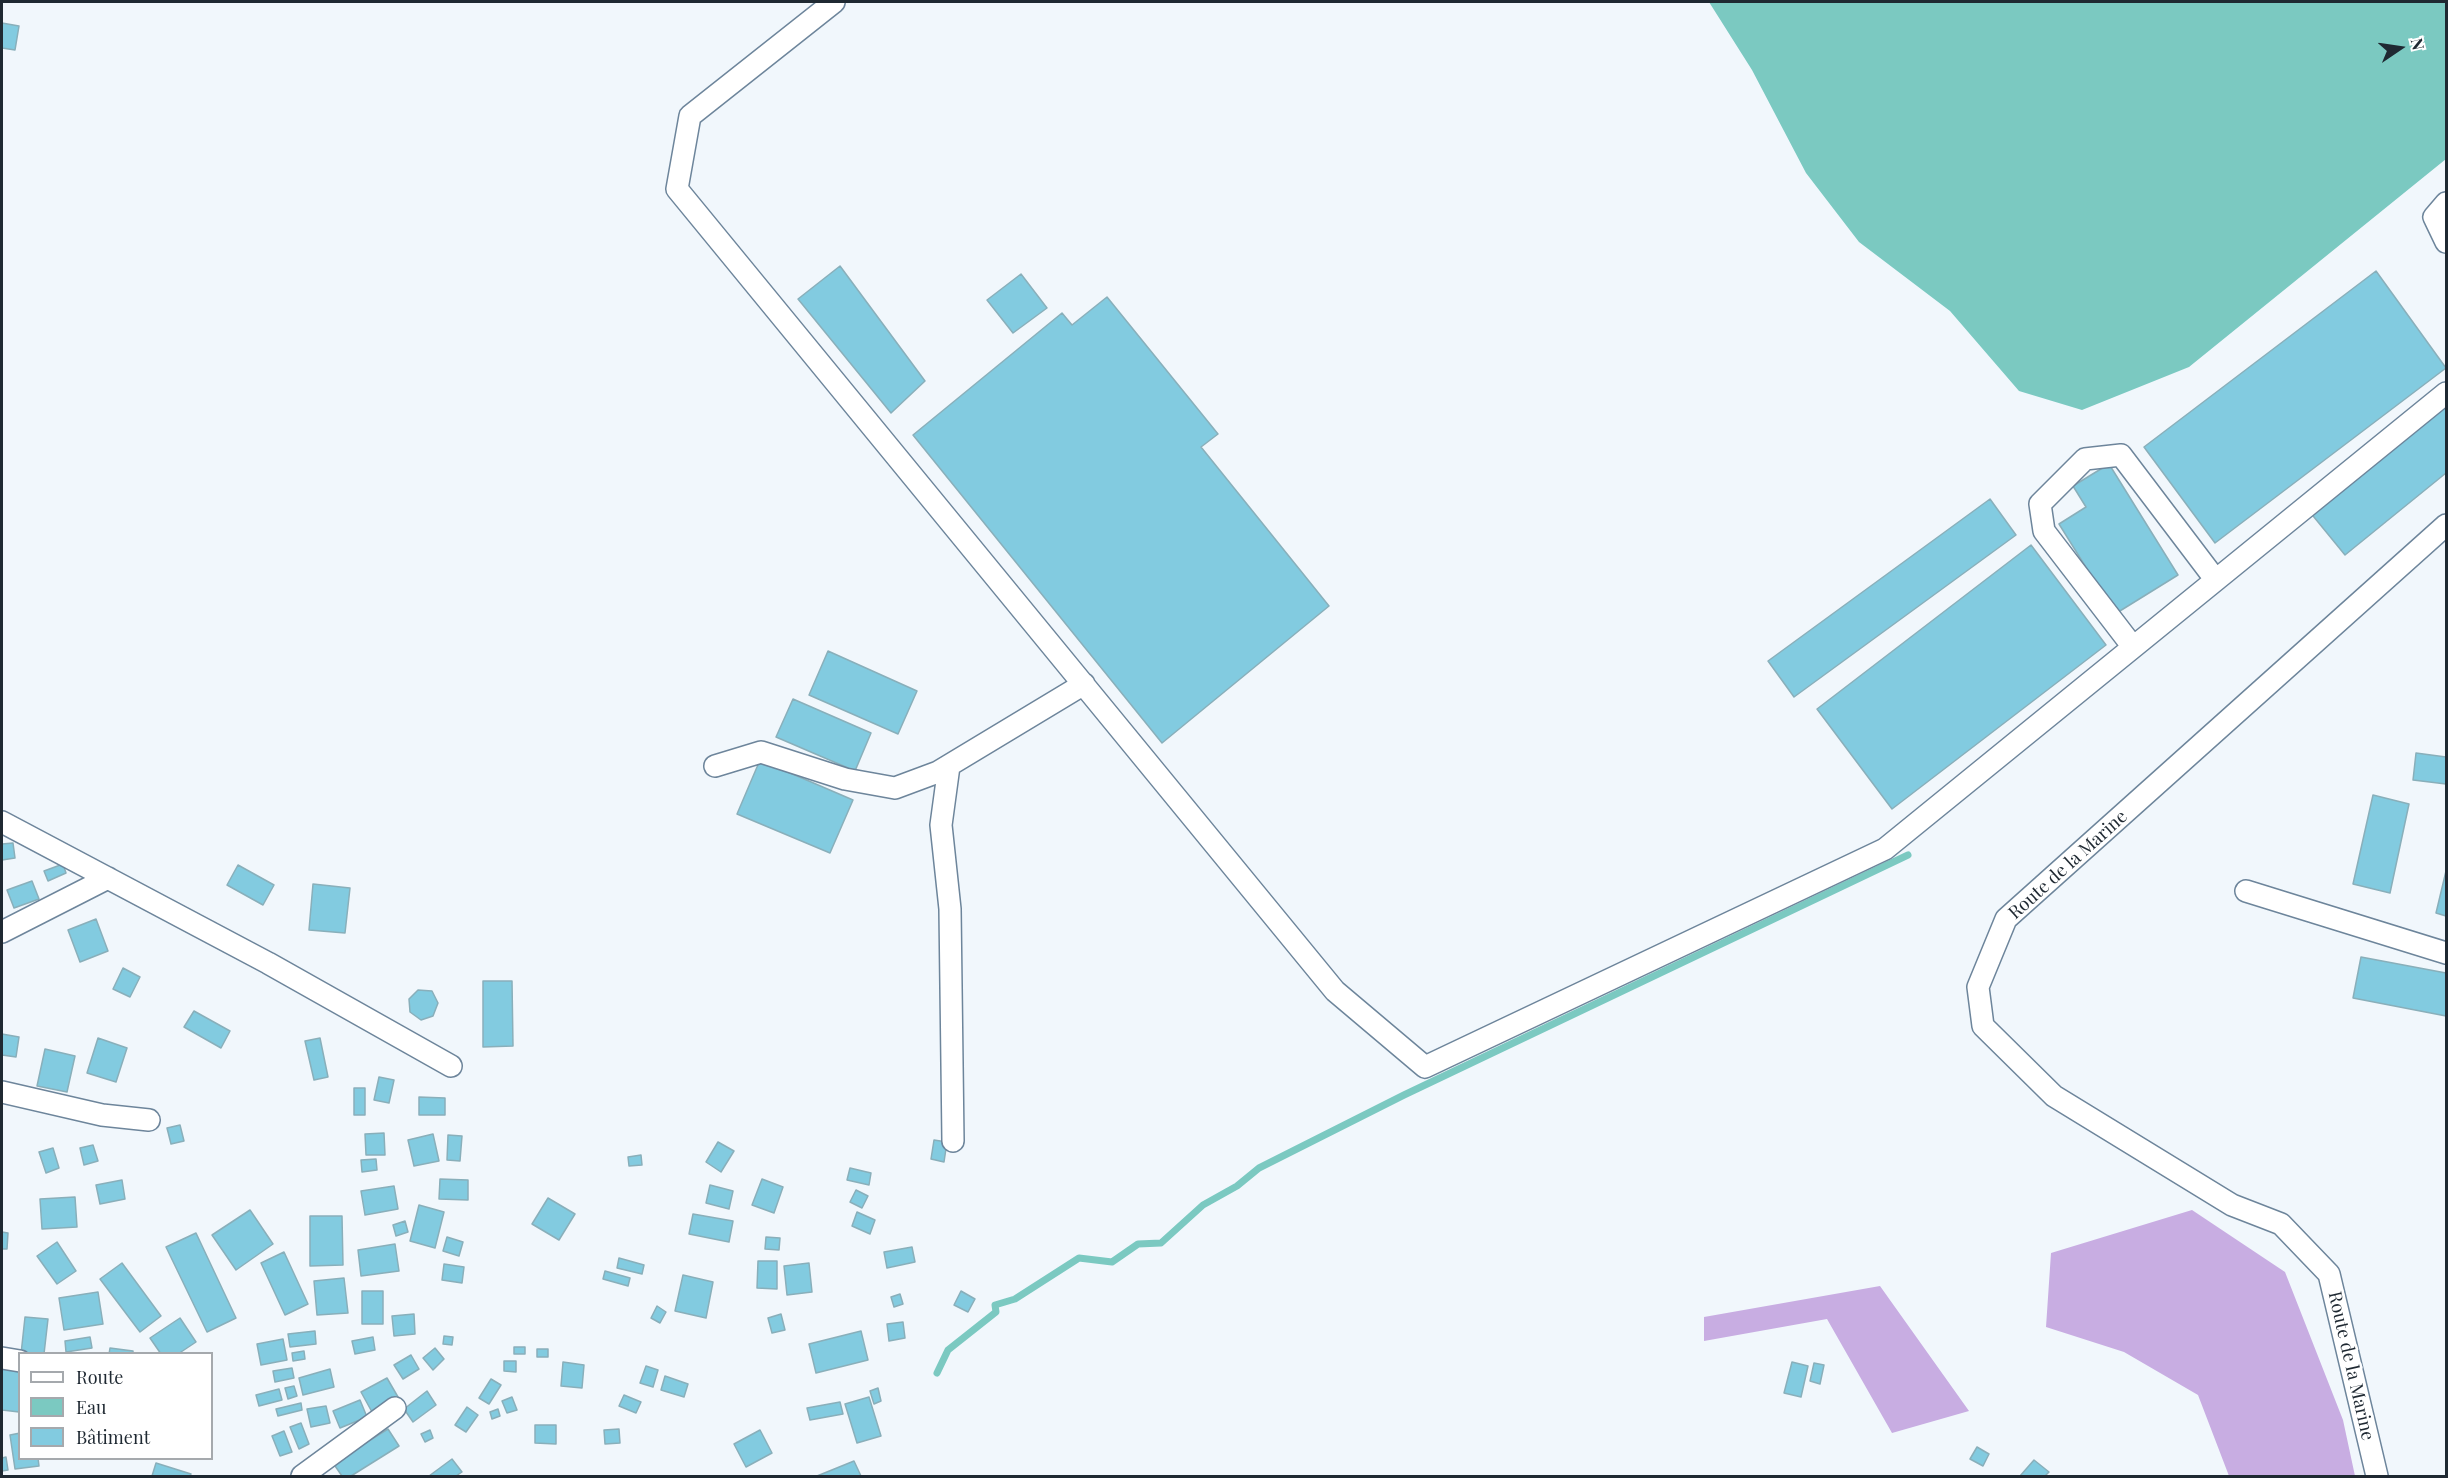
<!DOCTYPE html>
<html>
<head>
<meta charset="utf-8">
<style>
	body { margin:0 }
	#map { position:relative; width:2448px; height:1478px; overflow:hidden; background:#f1f7fc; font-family:"Playfair Display",serif }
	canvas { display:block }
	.frame { position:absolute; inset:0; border:3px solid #1f2932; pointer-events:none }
	.legend { position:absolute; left:18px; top:1352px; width:195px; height:108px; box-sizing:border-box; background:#fff; border:2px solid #a5a9ad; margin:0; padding:8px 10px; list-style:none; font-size:18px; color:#1f2932 }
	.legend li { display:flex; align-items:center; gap:12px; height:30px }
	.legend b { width:30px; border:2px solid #a5a9ad }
	.north { position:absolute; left:2370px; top:18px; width:60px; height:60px; -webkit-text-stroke:4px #fff; paint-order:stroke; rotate:77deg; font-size:16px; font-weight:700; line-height:24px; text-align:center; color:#1f2932 }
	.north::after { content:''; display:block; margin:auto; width:21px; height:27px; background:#1f2932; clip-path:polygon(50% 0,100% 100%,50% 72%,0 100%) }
</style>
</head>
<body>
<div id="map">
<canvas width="2448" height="1478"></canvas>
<div class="frame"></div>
<ul class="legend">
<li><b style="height:8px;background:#fff"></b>Route</li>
<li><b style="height:16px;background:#7bc9c1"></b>Eau</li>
<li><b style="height:16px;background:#82cbe0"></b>Bâtiment</li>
</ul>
<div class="north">N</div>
</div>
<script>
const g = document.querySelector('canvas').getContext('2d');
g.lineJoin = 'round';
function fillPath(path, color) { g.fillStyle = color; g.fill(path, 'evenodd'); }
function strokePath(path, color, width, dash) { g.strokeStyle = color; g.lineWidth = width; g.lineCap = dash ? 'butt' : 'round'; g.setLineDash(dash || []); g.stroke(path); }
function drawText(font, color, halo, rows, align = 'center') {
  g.font = font + ' "Playfair Display",serif'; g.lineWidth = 5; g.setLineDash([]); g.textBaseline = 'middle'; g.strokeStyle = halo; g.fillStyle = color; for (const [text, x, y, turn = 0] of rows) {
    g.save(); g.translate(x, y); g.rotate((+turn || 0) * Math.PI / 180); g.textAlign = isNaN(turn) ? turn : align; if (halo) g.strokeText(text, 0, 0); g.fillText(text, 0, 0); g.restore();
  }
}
fillPath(new Path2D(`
	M2192,1210L2285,1272L2343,1420L2355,1476H2229L2198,1395L2124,1352L2046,1327L2051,1253Z
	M1880,1286L1969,1411L1892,1433L1827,1319L1704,1341V1317Z`), '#c8ade2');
fillPath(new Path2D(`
	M1709,2H2446V159L2189,367L2082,410L2019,391L1950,311L1859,242L1806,173L1752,70Z`), '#7bc9c1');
strokePath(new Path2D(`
	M937,1373L948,1350L996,1312L995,1305L1015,1299L1079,1258L1112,1262L1138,1244L1161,1243L1203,1205L1237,1186L1259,1168L1404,1095L1908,855`), '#7bc9c1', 7);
const building = new Path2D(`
	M2,23L19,26L15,50L2,48Z
	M840,266L925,381L891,413L798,299Z
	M2376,271L2446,368L2215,543L2144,447Z
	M1021,274L1047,308L1013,333L987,300Z
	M1107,297L1218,434L1201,447L1329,606L1162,743L913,435L1062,313L1072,325Z
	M2446,398V473L2345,555L2309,511Z
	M2109,464L2178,575L2115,614L2059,524L2086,507L2073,486Z
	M1990,499L2016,535L1794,697L1768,661Z
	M2031,545L2106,645L1892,809L1817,709Z
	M828,651L917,691L898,734L809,695Z
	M793,699L871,733L855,771L776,737Z
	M2416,753L2446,757V784L2413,780Z
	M760,760L853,800L830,853L737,814Z
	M2373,795L2409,804L2390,893L2353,884Z
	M13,843L15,858L2,860V844Z
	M63,864L66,873L48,881L44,871Z
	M238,865L274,885L263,905L227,885Z
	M2446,871V916L2436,913Z
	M32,881L39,899L14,908L7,890Z
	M313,884L350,888L345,933L309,930Z
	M96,919L108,951L80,962L68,930Z
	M2361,957L2446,973V1016L2353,998Z
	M123,968L140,977L130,997L113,989Z
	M483,981H512L513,1046L483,1047Z
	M418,990L432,991L438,1003L433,1016L421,1020L410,1012L409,999Z
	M194,1011L230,1031L221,1048L184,1027Z
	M2,1034L19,1037L16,1057L2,1055Z
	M98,1038L127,1048L116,1082L87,1073Z
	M320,1038L328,1077L314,1080L305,1041Z
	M45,1049L75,1056L67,1092L37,1086Z
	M379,1077L394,1080L389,1103L374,1100Z
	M354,1088H365V1115H354Z
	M419,1097L445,1098V1115H419Z
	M180,1125L184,1141L171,1144L167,1128Z
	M384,1133L385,1155H366L365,1134Z
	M433,1134L439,1161L414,1166L408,1140Z
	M448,1135L462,1136L460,1161L447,1160Z
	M934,1140L947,1142L944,1162L931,1159Z
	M718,1142L734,1151L721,1172L706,1162Z
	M93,1145L98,1161L84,1165L80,1148Z
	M53,1148L59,1168L46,1173L39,1152Z
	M641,1155L642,1165L629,1166L628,1157Z
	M376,1159L377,1170L362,1172L361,1160Z
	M850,1168L871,1173L869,1185L847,1180Z
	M440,1179L468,1180V1200L439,1199Z
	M762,1179L783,1187L774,1213L752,1205Z
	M122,1180L125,1199L100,1204L96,1185Z
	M710,1185L733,1191L729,1209L706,1203Z
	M394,1186L398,1209L365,1215L361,1191Z
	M856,1190L868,1196L862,1208L850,1202Z
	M75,1197L77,1227L42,1229L40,1199Z
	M548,1198L575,1214L559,1240L532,1224Z
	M419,1205L444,1212L435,1248L410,1241Z
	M250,1210L273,1244L236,1270L212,1235Z
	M857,1212L875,1220L870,1234L852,1226Z
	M693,1214L733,1221L729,1242L689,1234Z
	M310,1216H342L343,1265L310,1266Z
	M405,1221L408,1232L396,1236L393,1225Z
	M2,1232L8,1233L7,1249H2Z
	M196,1233L236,1318L207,1332L166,1247Z
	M447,1237L463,1242L459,1256L443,1251Z
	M766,1237L780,1238L779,1250L765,1249Z
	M57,1242L76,1271L57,1284L37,1256Z
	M395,1244L399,1271L361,1276L358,1250Z
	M912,1247L915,1262L887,1268L884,1252Z
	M284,1252L308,1304L285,1315L261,1263Z
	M619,1258L644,1265L642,1274L617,1268Z
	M758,1261H777V1289L757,1288Z
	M122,1263L161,1316L140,1332L100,1279Z
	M809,1263L812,1292L787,1295L784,1266Z
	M444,1264L464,1267L462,1283L442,1280Z
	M605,1271L630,1278L628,1286L603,1279Z
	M683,1275L713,1282L706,1318L675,1311Z
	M344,1278L348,1313L317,1315L314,1281Z
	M362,1291H383V1324H362Z
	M961,1291L975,1299L968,1312L954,1305Z
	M98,1292L103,1324L64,1330L59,1298Z
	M900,1294L903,1304L894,1307L891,1297Z
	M657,1306L666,1312L660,1323L651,1318Z
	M414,1314L415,1334L394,1336L392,1316Z
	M781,1314L785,1330L772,1333L768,1318Z
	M25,1317L48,1319L44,1354H21Z
	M180,1318L196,1342L178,1354H161L150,1338Z
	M903,1322L905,1338L889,1341L887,1324Z
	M315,1331L316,1344L290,1347L288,1334Z
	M861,1331L868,1360L816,1373L809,1344Z
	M444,1336L453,1337L452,1345L443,1344Z
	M90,1337L92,1348L66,1352L65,1341Z
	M373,1337L375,1350L355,1354L352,1341Z
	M283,1339L287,1360L261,1365L257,1344Z
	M514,1347H525V1354H514Z
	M110,1348L133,1351V1354H109Z
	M435,1348L444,1359L433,1370L423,1358Z
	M537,1349H548V1357H537Z
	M304,1351L305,1359L293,1361L292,1353Z
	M411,1355L419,1369L403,1379L394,1365Z
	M504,1361H516V1372L504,1371Z
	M563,1362L584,1365L582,1388L561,1386Z
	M1792,1362L1808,1366L1801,1397L1784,1393Z
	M1814,1363L1824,1365L1820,1384L1810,1381Z
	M646,1366L658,1370L653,1387L640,1383Z
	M2,1367L20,1369L19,1412L2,1410Z
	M292,1368L294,1378L275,1382L273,1371Z
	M330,1369L334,1387L303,1395L299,1378Z
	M665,1376L688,1384L684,1397L661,1390Z
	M387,1378L398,1397L372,1412L361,1392Z
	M491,1379L501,1385L489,1404L479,1398Z
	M294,1386L297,1396L288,1399L285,1388Z
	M878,1388L881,1401L874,1404L870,1391Z
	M279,1389L282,1400L259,1406L256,1395Z
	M427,1391L436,1405L413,1422L404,1409Z
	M624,1395L641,1402L636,1413L619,1406Z
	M512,1397L517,1410L507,1413L502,1401Z
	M869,1397L881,1436L857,1443L845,1404Z
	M360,1400L367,1417L340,1428L333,1411Z
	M840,1402L843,1414L810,1420L807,1408Z
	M301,1403L302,1410L278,1416L276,1409Z
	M326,1406L330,1423L311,1427L307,1409Z
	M467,1407L478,1415L466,1432L455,1425Z
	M498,1409L500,1416L492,1419L490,1412Z
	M301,1423L309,1444L299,1449L290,1427Z
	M535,1425H556V1444L535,1443Z
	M388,1429L399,1446L351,1476H342L333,1463Z
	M619,1429L620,1443L605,1444L604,1430Z
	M430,1430L433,1438L425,1442L421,1434Z
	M760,1430L772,1453L746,1467L734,1444Z
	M284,1431L292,1452L280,1456L272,1436Z
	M20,1433V1458H38L39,1466L15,1469L10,1435Z
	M1977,1447L1989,1454L1983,1466L1970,1459Z
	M6,1457L8,1470L2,1471V1458Z
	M452,1459L462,1472L456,1476H429Z
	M2034,1460L2049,1472L2045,1476H2020Z
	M854,1461L861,1476H817Z
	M156,1463L191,1474L190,1476H152Z`);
fillPath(building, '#82cbe0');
strokePath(building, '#89afba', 1.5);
const street = new Path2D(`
	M834,2L690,116L677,189L1335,991L1425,1067L1885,849L2446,393
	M2446,203L2434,217L2446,242
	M2133,647L2044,531L2040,504L2085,459L2121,455L2215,579
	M715,766L761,752L845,779L895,788L938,772L1084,684
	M949,766L941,825L950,909L953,1141
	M2,822L268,963L451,1066
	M2246,891L2446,953
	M2,932L108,878
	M2,1092L102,1115L149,1120
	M2,1358L20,1361
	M302,1476L395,1408
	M2377,1476L2329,1274L2281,1224L2232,1205L2054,1096L1983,1026L1978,987L2006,919L2446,525`);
strokePath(street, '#6d859b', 24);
strokePath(street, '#fff', 21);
drawText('18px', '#1f2932', '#fff', [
	["Route de la Marine",2068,865,-42],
	["Route de la Marine",2351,1366,77]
]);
</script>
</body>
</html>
